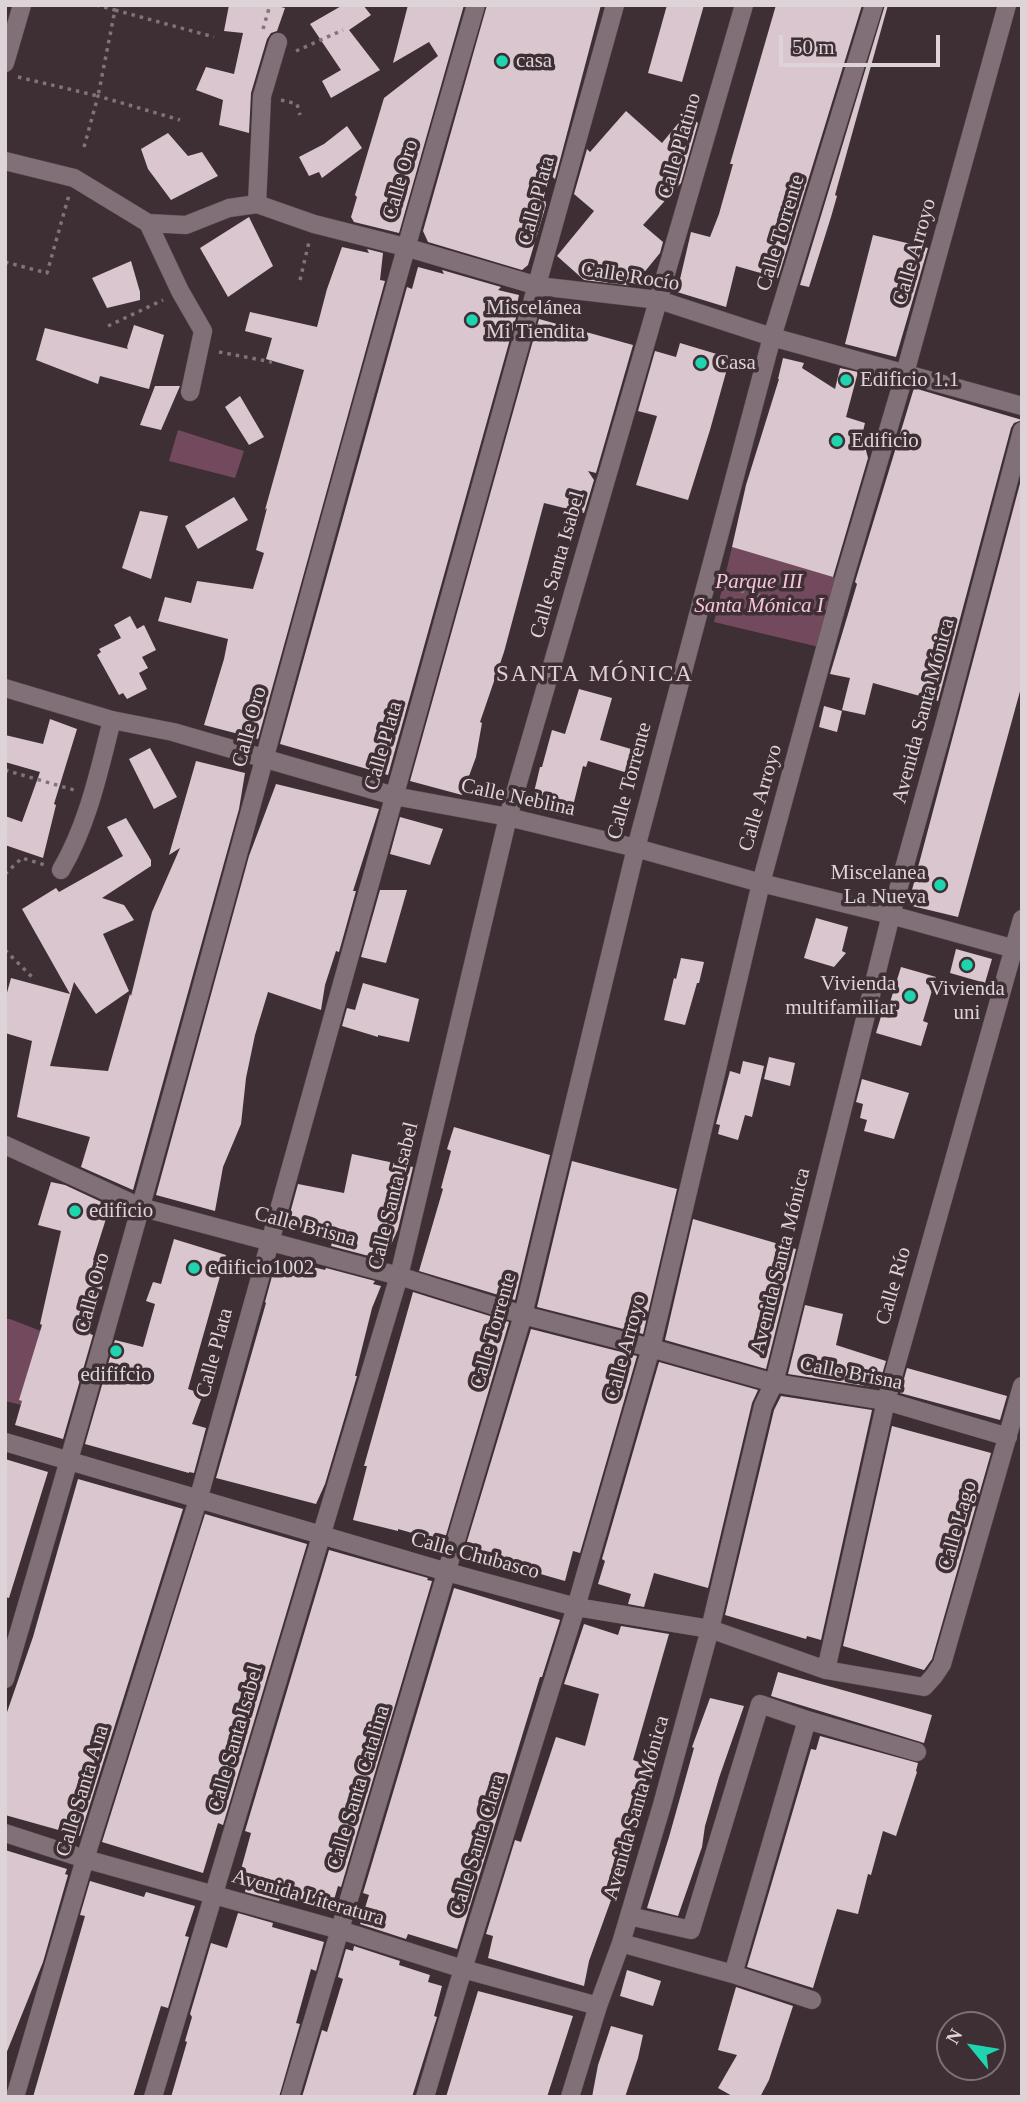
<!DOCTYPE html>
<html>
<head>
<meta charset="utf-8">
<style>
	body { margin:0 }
	#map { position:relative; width:1027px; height:2102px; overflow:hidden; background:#3e2f35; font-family:"Times New Roman",serif }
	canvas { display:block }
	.frame { position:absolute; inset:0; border:7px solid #ded4d8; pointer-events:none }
	.north { position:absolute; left:936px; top:2011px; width:70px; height:70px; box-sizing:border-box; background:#3e2f35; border:2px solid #7e7176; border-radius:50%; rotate:300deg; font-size:19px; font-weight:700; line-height:28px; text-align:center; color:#ded4d8 }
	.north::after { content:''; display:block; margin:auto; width:24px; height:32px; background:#1fd5b0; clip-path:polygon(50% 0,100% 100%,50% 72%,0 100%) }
	.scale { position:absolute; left:779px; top:35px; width:161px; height:32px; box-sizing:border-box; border:4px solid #ded4d8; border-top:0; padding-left:9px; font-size:21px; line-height:24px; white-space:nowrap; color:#ded4d8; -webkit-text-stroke:5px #3e2f35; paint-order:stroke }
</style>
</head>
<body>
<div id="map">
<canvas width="1027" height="2102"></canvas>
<div class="frame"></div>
<div class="north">N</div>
<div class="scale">50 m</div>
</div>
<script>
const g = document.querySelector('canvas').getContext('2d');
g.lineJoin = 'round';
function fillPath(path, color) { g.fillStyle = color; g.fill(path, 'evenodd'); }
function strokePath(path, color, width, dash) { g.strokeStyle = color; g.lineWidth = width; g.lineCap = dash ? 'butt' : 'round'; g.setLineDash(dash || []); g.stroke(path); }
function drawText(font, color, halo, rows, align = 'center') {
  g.font = font + ' "Times New Roman",serif'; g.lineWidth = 7; g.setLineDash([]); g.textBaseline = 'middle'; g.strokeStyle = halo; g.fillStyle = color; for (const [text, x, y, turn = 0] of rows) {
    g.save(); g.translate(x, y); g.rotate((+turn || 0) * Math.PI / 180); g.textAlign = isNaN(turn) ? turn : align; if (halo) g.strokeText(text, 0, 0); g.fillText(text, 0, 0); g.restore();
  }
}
fillPath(new Path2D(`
	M178,430L244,451L235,478L169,461Z
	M732,547L837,578L819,647L714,622Z
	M5,1319H10L59,1338L38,1409L5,1401Z`), '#734a5d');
fillPath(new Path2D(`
	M229,5H273L285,8L277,31L271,33L267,39L251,93L249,133L219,125L223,100L196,90L206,67L234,74L243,33L224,31Z
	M343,5H363L371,15L349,30L380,70L331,98L322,81L341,70L310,24Z
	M408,5H464L399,233L354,222L351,217L357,197L355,195L384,98L438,56L429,42L393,63Z
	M487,5H601L555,179L540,166L546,205L528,265L522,270L428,242L423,231Z
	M667,5H704L682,82L648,73Z
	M776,5H862L778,278L736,266L726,307L677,292L691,232L710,237L719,214L733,164H730Z
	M885,5H888L835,195L837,196L831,217L809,287L800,285Z
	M626,111L662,143L686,114L698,123L681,183L643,225L663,242L660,253L633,286L584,280L557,256L594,211L574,194L587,149L590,152Z
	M347,126L362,148L322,178L319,172L309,176L299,157L324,144Z
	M168,133L188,156L202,152L218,176L171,200L148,169L141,149Z
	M249,217L273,266L228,297L200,248Z
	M873,235L928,248L896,357L845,344Z
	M342,247L369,253L367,249L383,253L380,280L385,281L258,739L204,725L224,659L228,639L158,621L165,597L191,603L197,581L253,589L264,553L256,550L267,508L265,510L304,370L266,359L272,338L245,331L250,312L317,327L327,289Z
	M131,261L140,292V300L107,308L92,278Z
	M418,267L444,274L442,270L501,287L498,290L519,295L515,313L517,314L388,775L280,744L407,287L412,289Z
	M539,319L633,345L596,473L588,471L594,480L584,513L544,503L504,652L480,722L482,723L476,757L462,795L410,781Z
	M134,325L164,335L149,389L100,376L98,384L36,360L45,328L128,349L127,347Z
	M680,343L730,358L710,430L688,500L636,485L657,416L638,411L655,351L676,357Z
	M783,358L804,363L802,368L835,389L840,368L858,372L846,417L865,423L862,435L868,458L833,577L732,547L746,485L779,379H778Z
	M155,386H180L161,430L140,425Z
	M914,388L1022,420L1014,423L1011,428L938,701L873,683L865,715L842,710L850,678L830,674L857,584L855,582Z
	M240,396L264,437L249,445L225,407Z
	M1022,476V684L958,917L908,905Z
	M234,497L248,520L198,549L185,526Z
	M140,511L168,516L151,579L122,568Z
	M130,616L137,629L144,625L156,650L142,657L148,668L139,673L147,689L127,699L123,693L119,695L97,655L101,652L99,649L121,638L114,625Z
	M579,689L612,698L600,740L638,751L631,774L588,761L586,767L583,766L570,818L530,809L540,767H542L552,730L565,734Z
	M824,706L842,711L837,732L819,727Z
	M50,719L77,729L54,804L56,805L43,858L5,845V816L22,822L40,772L5,762V735L43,744Z
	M150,748L177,797L154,809L129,759Z
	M196,761L245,773L239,809L133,1190L81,1167L90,1137L17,1117L32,1041L5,1033V1000L11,978L70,994L22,909L56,888L59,892L123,856L107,827L126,818L151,860V866L102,898L124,905L134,920L103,934L129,991L96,1014L74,982L50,1066L108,1071L130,994L131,996L152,912L180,848L169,855Z
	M276,784L379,809L353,891H356L339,952L336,951L325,985L321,1010L268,992L255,1035L246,1078L241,1124L223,1167L215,1211L156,1195L249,856Z
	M400,817L443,829L430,865L390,854Z
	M380,890H407L386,963L361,957Z
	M816,918L848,927L842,951L846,953L834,967L804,958Z
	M956,949L992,959L985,983L950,973Z
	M681,958L704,962L699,983H697L685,1025L664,1020L674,978L676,979Z
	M901,967L936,977L923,1021L928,1023L921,1046L876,1033L883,1010L887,1012Z
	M363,983L419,999L409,1042L378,1035V1037L342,1026L347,1008L355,1010Z
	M769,1057L795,1063L790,1086L764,1079Z
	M743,1061L764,1066L752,1117L745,1115L738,1140L718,1134L720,1125L716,1124L730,1071L740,1074Z
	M862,1079L909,1093L894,1139L864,1131L867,1120L860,1118L863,1104L856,1102Z
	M454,1127L550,1155L515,1300L419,1271L443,1189L441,1188L451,1151L447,1149Z
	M352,1154L413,1167L398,1229L384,1260L331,1246L334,1234L298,1227L289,1217L298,1184L344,1193Z
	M572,1161L677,1189L643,1334L537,1307Z
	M51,1182L65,1185L110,1206L93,1260L108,1265L90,1334L93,1335L63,1439L15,1425L22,1401L19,1400L42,1325L40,1324L61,1231L38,1225Z
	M693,1219L796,1249L766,1369L665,1340Z
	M174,1239L226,1255L188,1389L203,1394L192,1424L206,1428L194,1473L189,1472V1473L85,1444L115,1340L143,1347L155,1304L146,1301L153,1282L161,1284Z
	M277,1258L325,1270L326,1268L375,1281L373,1284L381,1286L372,1308L355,1376H357L325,1484L316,1504L216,1478L266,1303L265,1302Z
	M413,1292L509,1322L444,1542L398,1529V1531L353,1520L367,1466H364Z
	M805,1305L843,1314L836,1345L886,1361L878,1388L788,1374Z
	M531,1329L637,1356L580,1553L573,1551L565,1581L474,1555L475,1551L465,1548Z
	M659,1362L758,1390L752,1403L708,1588L654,1573L644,1607L628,1604L631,1594L598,1584L605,1561L602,1559Z
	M907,1368L1007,1396L1000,1420L900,1393Z
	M781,1396L872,1410L821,1640L807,1636L806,1639L725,1615L774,1410Z
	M892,1426L991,1453L932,1659L924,1670L843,1646Z
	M5,1459L48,1472L9,1598L5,1597Z
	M78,1479L183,1509L80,1836L5,1815V1718L33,1637Z
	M205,1514L307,1544L223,1825L218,1823L203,1873L102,1842Z
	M329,1550L428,1578L427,1580L432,1581L341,1887L338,1886L331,1910L281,1895L279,1901L245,1892L246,1887L237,1884L251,1833L245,1831Z
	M454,1588L560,1620L542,1677H540L457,1949L408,1934L406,1939L360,1924L369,1895L363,1893Z
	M584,1624L618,1635L621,1626L669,1634L633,1760L650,1766L636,1813L622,1863L624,1864L589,1961L584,1986L488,1958L493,1936L486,1934L515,1840L521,1842L556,1737L585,1746L599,1694L564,1684Z
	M778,1672L932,1715L924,1743L771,1696Z
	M710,1698L744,1706L719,1778L705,1826L702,1847L678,1916L647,1908L669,1837L694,1748L692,1747Z
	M820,1736L918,1763L916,1771L917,1772L896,1836L883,1831L871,1875L868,1874L858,1914L837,1909L813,1988L747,1967L811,1749L816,1750Z
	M5,1850L67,1869L65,1874L68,1875L43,1962L6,2054Z
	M90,1881L144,1897L146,1892L195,1906L185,1936L189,1937L168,2008L161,2006L133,2097H33L85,1916L80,1915Z
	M238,1913L273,1923L272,1927L324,1942L316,1971L311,1969L296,2023L300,2024L279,2097H171L187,2042L185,2041L192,2017L190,2014L211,1943L227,1948Z
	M354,1946L400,1961L399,1965L430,1975L428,1982L442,1986L434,2016L437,2017L412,2097H302L322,2030L327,2032L343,1979L338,1977L346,1949L353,1951Z
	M627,1970L661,1981L653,2006L620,1996Z
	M736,1987L793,2006L769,2080L760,2097H734L718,2088L737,2055L718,2050Z
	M478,1991L573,2016L547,2097H446Z
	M611,2026L643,2035L638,2058L625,2097H592L598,2065Z`), '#d9c6ce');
const street = new Path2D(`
	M5,63L22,5
	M5,161L74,178L148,223L186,225L229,208L257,204L314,224L405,247L538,286L659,300L772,337L1022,406
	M257,204L262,96L278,42
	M148,223L180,291L203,331L190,392
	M5,688L112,720L173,732L394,796L508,817L636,848L761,883L891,915L1022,951
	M61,870C88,824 99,771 112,720
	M5,1145L140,1207L399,1276L523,1315L651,1348L774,1383L886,1401L1008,1437
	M5,1442L447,1572L576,1607L710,1629L826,1670L924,1687L934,1676L942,1664L1022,1386
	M826,1670L886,1401L1022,919
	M5,1679C170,1124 313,562 476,5
	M5,1833L85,1859L340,1930L463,1969L598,2006
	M629,1916L691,1930L760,1704L807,1720L917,1752
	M621,1943L733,1974L812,2000
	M733,1974L807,1720
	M15,2097L85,1859L198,1500L615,5
	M153,2097L399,1276L508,817L744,5
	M290,2097L523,1315L636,848L772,337L874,5
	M425,2097L463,1969L576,1607L651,1348L761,883L844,579L905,373L1007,5
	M570,2097L598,2006L621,1943L662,1805L710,1629L763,1406L774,1383L891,915L945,721L1022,431`);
strokePath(street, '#584c51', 19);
strokePath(new Path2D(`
	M96,5L115,10L114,5
	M263,29L270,5
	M296,51L343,30
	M18,77L98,96L115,10L214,37
	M281,100L297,104L300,115
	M84,147L98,96L180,120
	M5,262L47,273L69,195
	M300,280L309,242
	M108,326L163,300
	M219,352L272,362
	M724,587L815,609
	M5,770L74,790
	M5,874L22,858L45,865
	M5,950L32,977`), '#817479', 3.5, [3.5, 5]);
strokePath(street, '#817077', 18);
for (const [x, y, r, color] of [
	[502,61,7,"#1fd5b0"],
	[472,320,7,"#1fd5b0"],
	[701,363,7,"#1fd5b0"],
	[846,380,7,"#1fd5b0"],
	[837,441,7,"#1fd5b0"],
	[940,885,7,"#1fd5b0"],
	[967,965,7,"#1fd5b0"],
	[910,996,7,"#1fd5b0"],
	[75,1211,7,"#1fd5b0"],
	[194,1268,7,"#1fd5b0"],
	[116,1351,7,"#1fd5b0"]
]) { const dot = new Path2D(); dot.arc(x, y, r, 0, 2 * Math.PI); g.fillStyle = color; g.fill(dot); strokePath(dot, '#3e2f35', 2.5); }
drawText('21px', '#ded4d8', '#3e2f35', [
	["casa",516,61],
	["Miscelánea",486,308],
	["Mi Tiendita",486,332],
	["Casa",715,363],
	["Edificio 1.1",860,380],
	["Edificio",851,441],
	["Miscelanea",926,873,"right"],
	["La Nueva",926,897,"right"],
	["Vivienda",896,984,"right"],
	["multifamiliar",896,1008,"right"],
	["Vivienda",967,989,"center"],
	["uni",967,1013,"center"],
	["edificio",89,1211],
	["edificio1002",208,1268],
	["edififcio",116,1375,"center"]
], 'left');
drawText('21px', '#ded4d8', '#3e2f35', [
	["Calle Platino",680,146,-74],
	["Calle Oro",401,180,-74],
	["Calle Plata",537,201,-75],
	["Calle Torrente",781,233,-73],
	["Calle Arroyo",915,252,-74],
	["Calle Rocío",630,277,9],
	["Calle Santa Isabel",558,565,-74],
	["Avenida Santa Mónica",924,711,-75],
	["Calle Oro",250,727,-75],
	["Calle Plata",384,746,-74],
	["Calle Torrente",630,781,-75],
	["Calle Neblina",518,798,12],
	["Calle Arroyo",761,798,-74],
	["Calle Santa Isabel",394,1196,-76],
	["Calle Brisna",305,1227,15],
	["Avenida Santa Mónica",781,1261,-76],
	["Calle Río",894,1286,-74],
	["Calle Oro",93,1293,-75],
	["Calle Torrente",494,1331,-74],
	["Calle Arroyo",626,1348,-75],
	["Calle Plata",215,1353,-75],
	["Calle Brisna",851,1374,11],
	["Calle Lago",958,1526,-74],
	["Calle Chubasco",475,1556,15],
	["Calle Santa Isabel",236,1739,-74],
	["Calle Santa Catalina",359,1788,-73],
	["Calle Santa Ana",83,1791,-73],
	["Avenida Santa Mónica",637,1808,-74],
	["Calle Santa Clara",478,1845,-73],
	["Avenida Literatura",308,1898,16]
]);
drawText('italic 21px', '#f7c5da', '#3e2f35', [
	["Parque III",759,582],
	["Santa Mónica I",759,606]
]);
g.letterSpacing = '2px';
drawText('23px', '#e2ced6', '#3e2f35', [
	["SANTA MÓNICA",595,675]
]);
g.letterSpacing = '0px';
</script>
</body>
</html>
